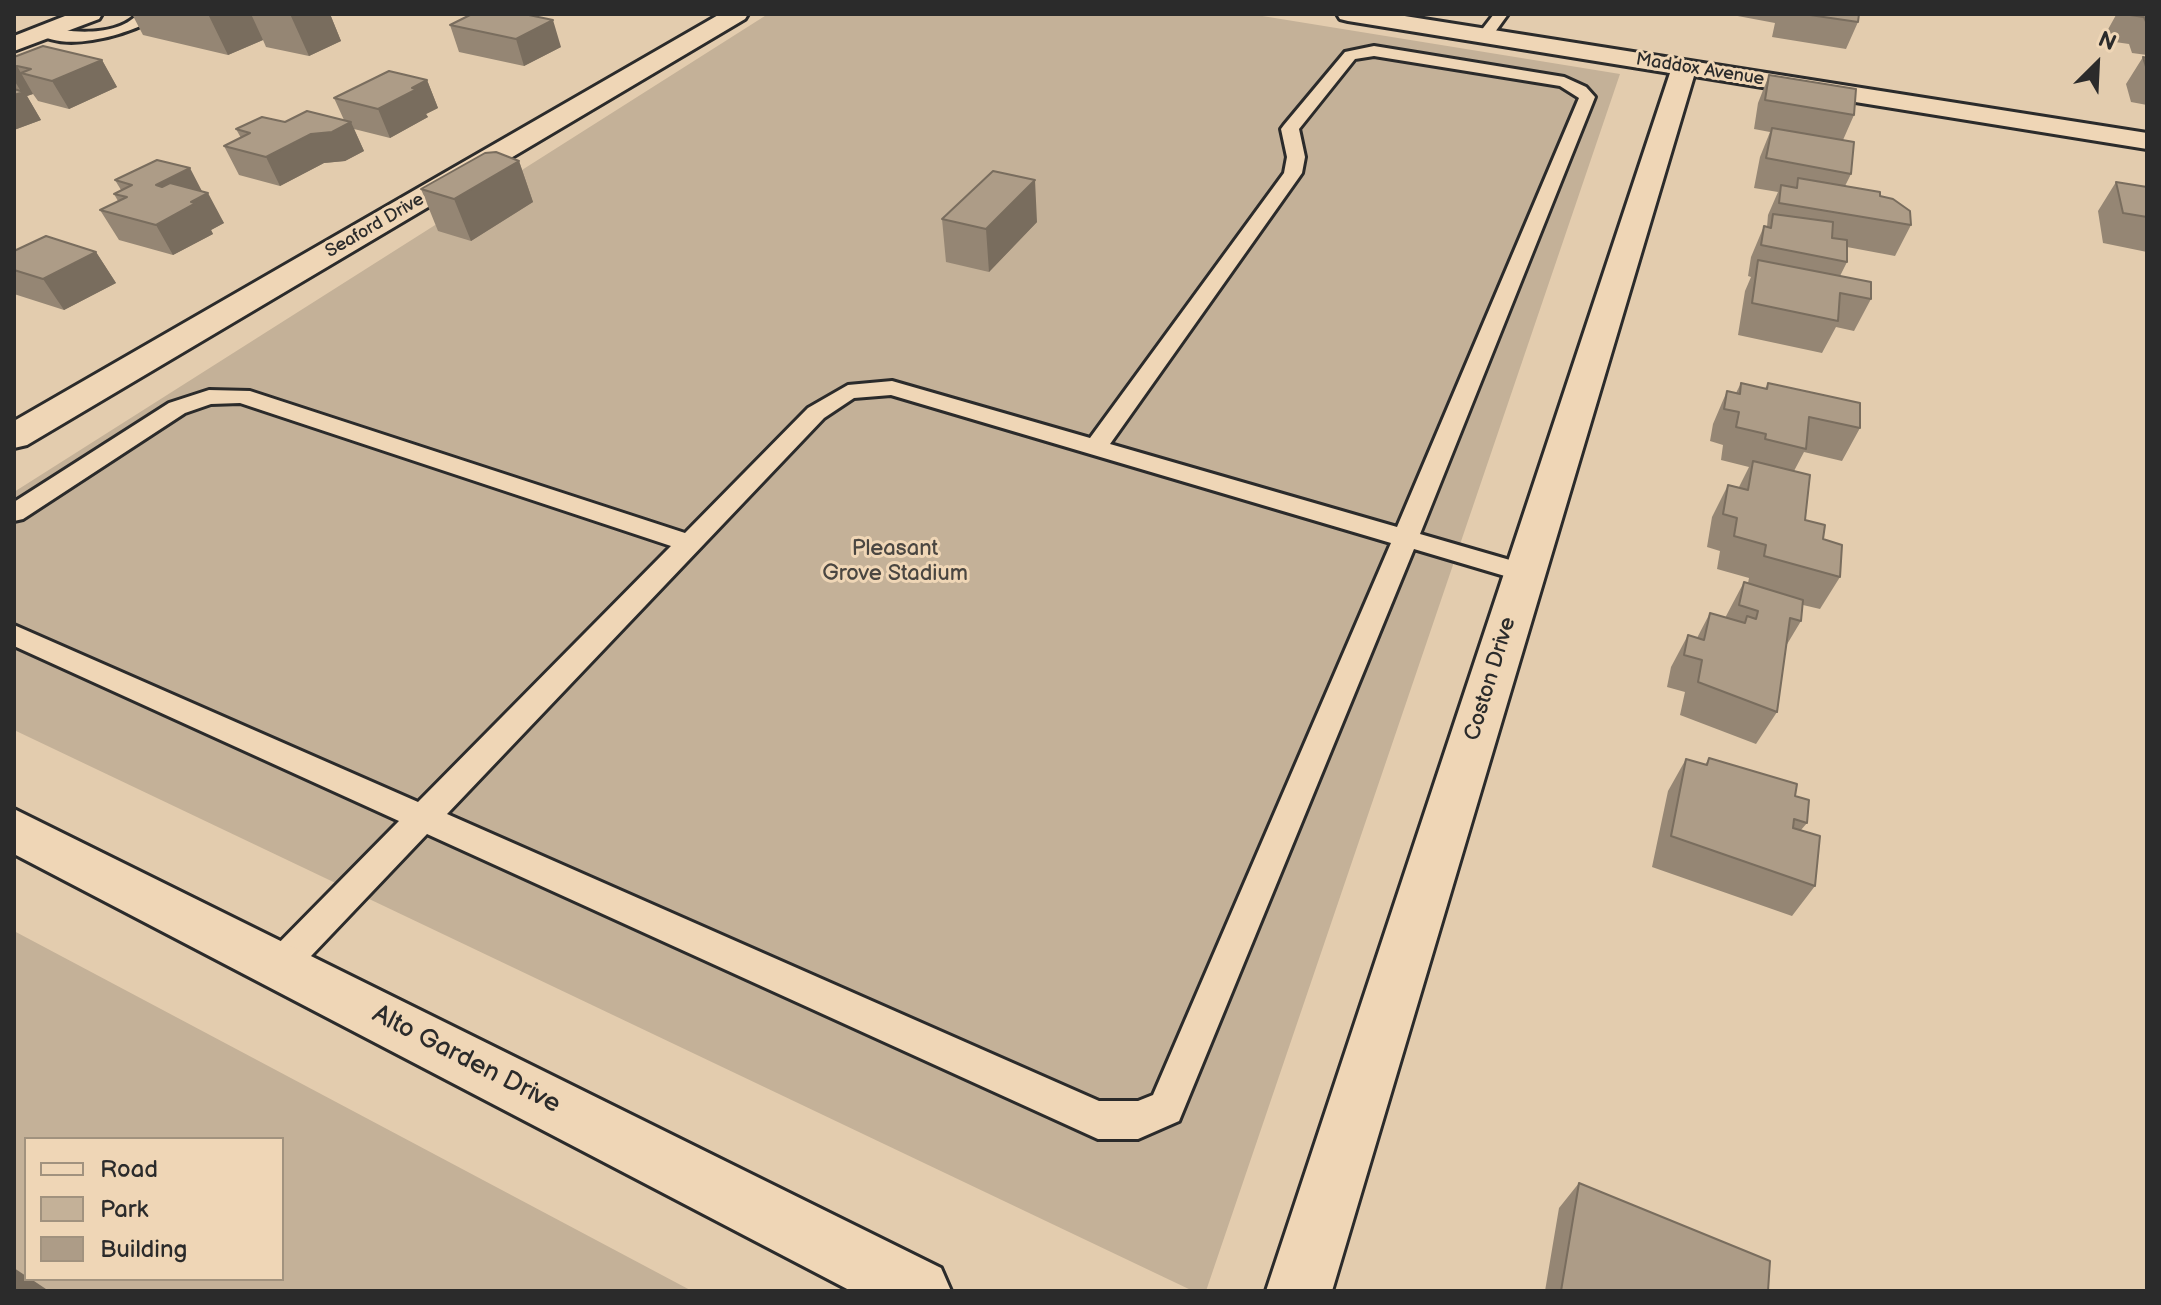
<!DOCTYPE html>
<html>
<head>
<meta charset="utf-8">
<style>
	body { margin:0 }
	#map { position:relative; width:2161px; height:1305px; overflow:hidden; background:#e3ccae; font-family:"Balsamiq Sans",sans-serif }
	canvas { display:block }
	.frame { position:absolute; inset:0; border:16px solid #2b2b2b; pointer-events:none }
	.legend { position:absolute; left:24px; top:1137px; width:260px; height:144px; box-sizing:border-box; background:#efd6b6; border:2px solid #a1927e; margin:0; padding:10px 14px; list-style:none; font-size:24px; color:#2b2b2b }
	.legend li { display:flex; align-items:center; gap:16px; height:40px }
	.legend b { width:40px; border:2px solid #a1927e }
	.north { position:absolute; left:2057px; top:24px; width:80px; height:80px; -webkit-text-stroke:6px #efd6b6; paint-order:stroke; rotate:24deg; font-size:22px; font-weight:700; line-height:32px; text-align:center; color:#2b2b2b }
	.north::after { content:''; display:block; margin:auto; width:28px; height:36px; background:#2b2b2b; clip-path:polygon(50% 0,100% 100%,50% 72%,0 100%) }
</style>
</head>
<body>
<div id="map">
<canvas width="2161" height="1305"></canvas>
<div class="frame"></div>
<ul class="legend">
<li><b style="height:10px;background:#efd6b6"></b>Road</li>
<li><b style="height:22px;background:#c4b198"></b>Park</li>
<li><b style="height:22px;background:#ad9c87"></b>Building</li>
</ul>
<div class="north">N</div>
</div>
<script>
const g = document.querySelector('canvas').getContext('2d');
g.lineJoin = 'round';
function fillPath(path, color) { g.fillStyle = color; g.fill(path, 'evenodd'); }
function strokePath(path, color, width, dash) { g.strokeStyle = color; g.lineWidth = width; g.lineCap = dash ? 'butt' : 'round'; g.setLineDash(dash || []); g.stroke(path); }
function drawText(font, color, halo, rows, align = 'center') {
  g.font = font + ' "Balsamiq Sans",sans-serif'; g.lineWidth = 6; g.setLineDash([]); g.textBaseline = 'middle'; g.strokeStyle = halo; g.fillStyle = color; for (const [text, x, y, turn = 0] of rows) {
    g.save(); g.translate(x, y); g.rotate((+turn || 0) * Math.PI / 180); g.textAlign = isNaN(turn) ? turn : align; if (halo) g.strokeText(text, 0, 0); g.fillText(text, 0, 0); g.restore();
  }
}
fillPath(new Path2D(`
	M768,14H1250L1620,74L1206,1291H1193L14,730V492Z
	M14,931L692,1291H14ZM26,1139H282V1279H26Z`), '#c4b198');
const lane = new Path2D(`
	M138,14H152L149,22C121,36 63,53 36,32L44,27C72,33 117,37 138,14Z
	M1494,14H1508L1490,39H1480L1477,36Z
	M1374,46L1564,77L1586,87L1595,97L1420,534L1534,567L1538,573L1534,579L1525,582L1414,549L1179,1121L1138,1139H1098L427,834L292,976L280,981L268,976L263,965L268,954L399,821L14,646V625L418,802L671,546L240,403L211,404L185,413L23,519L14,521V502L169,403L209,390L250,391L685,533L808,408L848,385L892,381L1090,438L1284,173L1287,157L1281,129L1284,125L1345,52ZM1374,56L1560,86L1579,98L1397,527L1110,444L1302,173L1305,157L1299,129L1355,59ZM891,395L1391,543L1153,1095L1138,1101H1099L447,814L824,418L854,398Z`);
const street = new Path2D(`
	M720,14H748L745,19L27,445L14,448V421Z
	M1337,14H1392L2147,133V149L1694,76L1332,1291H1266L1670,73L1348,21L1340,19Z
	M14,809L941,1268L951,1291H851L14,854Z`);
const primary = new Path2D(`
	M70,14H102L99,19L14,51V36Z`);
strokePath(lane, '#2b2b2b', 6);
strokePath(street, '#2b2b2b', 6);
strokePath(primary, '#2b2b2b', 6);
fillPath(lane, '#efd6b6');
fillPath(street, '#efd6b6');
fillPath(primary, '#efd6b6');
fillPath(new Path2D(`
	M132,14H330L341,41L309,56L266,47L263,40L228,55L143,35Z
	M1727,14H1859L1858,22L1846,49L1772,37L1775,23Z
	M2108,14H2147V55L2132,53L2129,44L2108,41L2106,33L2116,15Z
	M450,25L561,47L524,66L459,52Z
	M14,57L102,60L117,87L69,109L38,101L33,94L27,96L41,120L14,130Z
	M2143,57L2147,58V105L2131,102L2126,84Z
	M1769,75L1854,115L1843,140L1851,174L1845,186L1880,196L1911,225L1895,256L1847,247V262L1840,276L1871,299L1854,331L1836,327L1822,353L1738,335L1745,291L1751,277L1748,276L1751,257L1764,226L1767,227L1768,215L1778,192L1754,188L1760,157L1770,132L1754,129L1758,103Z
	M427,80L438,108L426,114L428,117L390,138L354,129L364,151L345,161L324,163L280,186L239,175L224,146L241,138L236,129L285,122L344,120L334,98Z
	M519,161L533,202L471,241L438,231L421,189Z
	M115,180L203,192L224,223L211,230L213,234L173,255L119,240L100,210L118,201L114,194L121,190Z
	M2116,182L2147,187V252L2103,243L2098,211Z
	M942,219L1037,222L989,272L946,262Z
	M96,252L116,283L64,310L14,294V270Z
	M1741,383L1765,389L1768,383L1860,428L1842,461L1804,452L1794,471L1805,520L1823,539L1840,577L1820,609L1803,605L1801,621L1786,646L1777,712L1756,744L1680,715L1685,692L1667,687L1671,667L1688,635L1697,638L1710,613L1725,618L1744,582L1748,583L1749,578L1717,569L1720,551L1707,547L1712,517L1728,485L1739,487L1749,467L1721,460L1723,445L1710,441L1713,424L1727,391L1736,393Z
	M1709,758L1795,796L1807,823L1801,830L1815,886L1792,916L1652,867L1668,791L1686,759L1705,765Z
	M1579,1183L1768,1291H1545L1559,1208Z`), '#958674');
fillPath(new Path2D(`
	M208,14H251L263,40L228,55Z
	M290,14H330L341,41L309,56Z
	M553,20L561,47L524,66L516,39Z
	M102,60L117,87L69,109L52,81Z
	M17,66L33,94L27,96L41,120L14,130V95L22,93L14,80V67Z
	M427,80L438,108L426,114L428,117L390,138L378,109Z
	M351,122L364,151L345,161L324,163L280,186L266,157L311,134Z
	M519,161L533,202L471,241L454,199Z
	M190,168L204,195L208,193L224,223L211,230L213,234L173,255L156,225V185Z
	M1035,180L1037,222L989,272L986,229Z
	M96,252L116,283L64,310L43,279Z
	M14,1268L26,1276V1279H31L49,1291H14Z`), '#796d5e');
const building = new Path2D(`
	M472,14H524L553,20L516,39L450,25Z
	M1803,14H1859L1858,22Z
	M2123,14H2147V24L2144,17Z
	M43,46L102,60L52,81L21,73L31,69L17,66L14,67V57Z
	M2143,57L2147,58V70Z
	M389,71L427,80L412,88L417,89L378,109L334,98Z
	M1769,75L1856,89L1854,115L1765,100Z
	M14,89L24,92L14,95Z
	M307,111L351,122L332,132L311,134L266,157L224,146L250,133L236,129L262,117L285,122Z
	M1772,128L1854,142L1851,174L1766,158Z
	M496,152L519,161L454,199L421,189L485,153Z
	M157,160L190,168L156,185L162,187L170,183L208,193L191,202L196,203L156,225L100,210L127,197L114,194L132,185L115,180Z
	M993,171L1035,180L986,229L942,219Z
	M1798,178L1880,192V196L1893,199L1910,211L1911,225L1779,203L1781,185L1797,188Z
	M2116,182L2147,187V217L2123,213Z
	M1773,214L1833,222L1832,238L1847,240V262L1761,245L1764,226L1771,228Z
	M46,236L96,252L43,279L14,270V251Z
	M1758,260L1871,282V299L1840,293L1838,321L1752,303Z
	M1741,383L1767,389L1768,383L1860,403V428L1809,417L1806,449L1765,439L1766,434L1736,427L1739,412L1724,409L1727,391L1740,394Z
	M1753,461L1810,475L1805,520L1825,525L1823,539L1842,545L1840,577L1764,556L1766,545L1734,536L1737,518L1723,514L1728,485L1748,490Z
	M1744,582L1803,600L1801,621L1790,618L1777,712L1698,682L1702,660L1684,655L1688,635L1704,640L1710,613L1745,623L1747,616L1756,619L1758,611L1739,605Z
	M1709,758L1797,784L1795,796L1809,800L1807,823L1794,819L1793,828L1820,836L1815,886L1671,836L1686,759L1707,765Z
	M1579,1183L1770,1261L1768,1291H1561Z`);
fillPath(building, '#ad9c87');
strokePath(building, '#796d5e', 2);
drawText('18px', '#2b2b2b', '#efd6b6', [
	["Maddox Avenue",1700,70,9],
	["Seaford Drive",375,226,-30]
]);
drawText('22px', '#4a4641', '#efd6b6', [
	["Pleasant",895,549],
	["Grove Stadium",895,574]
]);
drawText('22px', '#2b2b2b', '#efd6b6', [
	["Coston Drive",1491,679,-73]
]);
drawText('26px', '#2b2b2b', '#efd6b6', [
	["Alto Garden Drive",466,1060,27]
]);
</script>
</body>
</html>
